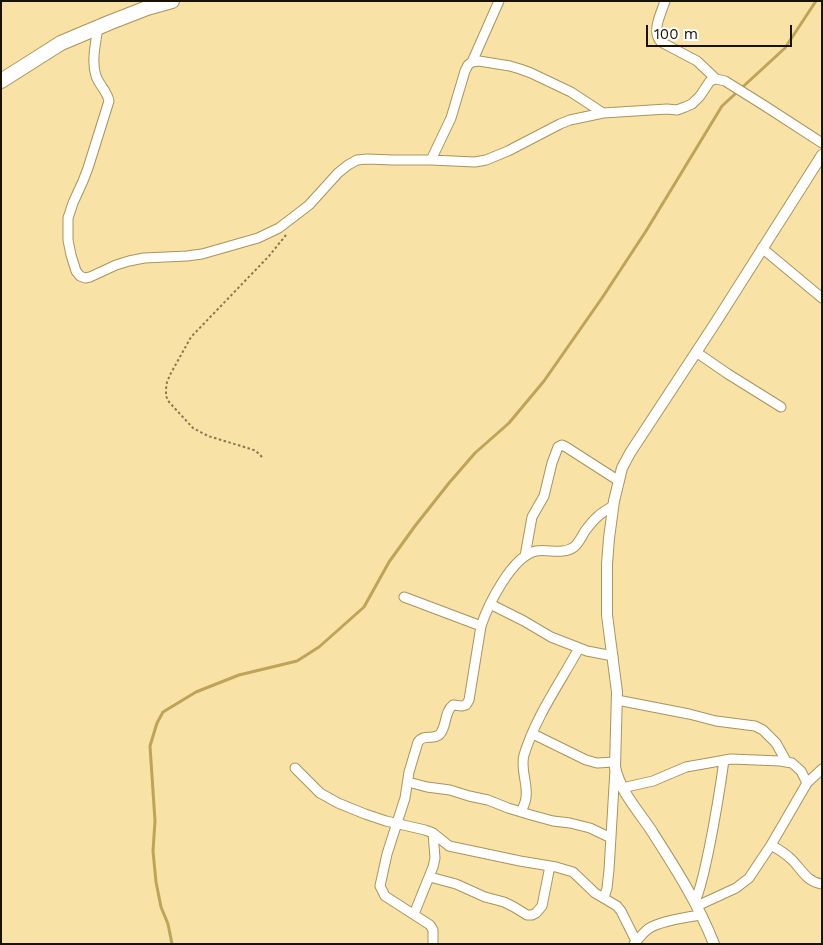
<!DOCTYPE html>
<html>
<head>
<meta charset="utf-8">
<style>
	body { margin:0 }
	#map { position:relative; width:823px; height:945px; overflow:hidden; background:#f8e2a6; font-family:"Work Sans",sans-serif }
	canvas { display:block }
	.frame { position:absolute; inset:0; border:2px solid #1a1200; pointer-events:none }
	.scale { position:absolute; left:646px; top:25px; width:146px; height:22px; box-sizing:border-box; border:2px solid #1a1200; border-top:0; padding-left:6px; font-size:15px; line-height:18px; white-space:nowrap; color:#1a1200; -webkit-text-stroke:4px #fff; paint-order:stroke }
</style>
</head>
<body>
<div id="map">
<canvas width="823" height="945"></canvas>
<div class="frame"></div>
<div class="scale">100 m</div>
</div>
<script>
const g = document.querySelector('canvas').getContext('2d');
g.lineJoin = 'round';
function strokePath(path, color, width, dash) { g.strokeStyle = color; g.lineWidth = width; g.lineCap = dash ? 'butt' : 'round'; g.setLineDash(dash || []); g.stroke(path); }
strokePath(new Path2D(`
	M172,944L168,924L161,907L156,882L153,851L155,821L150,746L157,723L163,712L196,692L239,675L297,661L319,647L364,607L389,562L415,526L449,483L475,453L509,423L544,381L602,298L646,231L722,106L785,48L816,1`), '#bfa358', 3);
const minor = new Path2D(`
	M665,1C661,14 651,31 661,42L697,61L716,79
	M98,27C96,42 91,61 96,76C99,85 107,91 109,101L88,168L83,181L73,203L68,218V240L71,255L76,271L80,276L85,278L90,277L116,265L129,261L144,258L187,256L202,254L258,238L279,228L309,205L338,173L348,165L357,160L367,159L393,160H431L475,162L486,160L508,151L560,124L570,120L603,113L667,109L677,110L685,107L692,104L700,96L710,81L716,79L725,81L765,106L822,143
	M472,62L499,1
	M431,160L451,118L465,71L468,65L472,62L479,61L510,66L520,69L531,73L571,92L603,113
	M762,248L822,298
	M696,352L728,374L781,407
	M525,556L532,517L544,496L552,463L558,447L562,445L566,447L619,481
	M404,597L481,626
	M490,604L524,621L551,637L587,651L613,656
	M617,700L689,714L716,721L755,726L763,730L776,743L786,761
	M533,734L586,760L597,763L615,762
	M295,768L320,793L338,803L365,814L386,821L425,830L433,833L449,846L520,861L556,867L573,872L595,893L617,906L621,911L636,941
	M408,782L427,787L450,790L469,796L488,800L508,808L531,815L553,821L570,823L590,828L611,838
	M622,788L653,781L686,767L731,759L780,761L792,763L801,771L807,783
	M521,812C523,807 526,802 526,797C528,783 520,769 524,755C536,716 560,683 579,648
	M771,845C778,849 785,853 791,859C801,868 806,882 822,884
	M430,877L456,884L485,897L504,902L514,907L527,915H532L536,913L542,906L550,866
	M604,898L607,888L609,870L615,769
	M695,902C702,885 705,867 709,849C715,819 720,790 724,760
	M697,906L736,888L749,878L771,845L807,783L822,769
	M414,914L433,867L435,858L433,833
	M433,944V930L430,925L385,896L380,886L387,854L405,798L409,772L418,742C425,733 433,741 440,734C447,726 444,712 453,705L462,706L466,705L469,700L481,626C488,605 512,556 536,551C549,549 563,555 574,547C579,543 582,536 585,531C595,518 599,514 613,506
	M634,944C638,939 643,933 648,929C659,921 687,917 701,915`);
const tertiary = new Path2D(`
	M714,944C698,903 674,866 651,830C637,809 620,791 615,767L617,692L607,615V564L609,538L614,501L622,468L630,453L714,325L822,155`);
const trunk = new Path2D(`
	M1,81L61,43L111,22L147,8L172,1`);
strokePath(minor, '#a9945b', 11);
strokePath(tertiary, '#a9945b', 12);
strokePath(trunk, '#a9945b', 16);
strokePath(new Path2D(`
	M262,457L256,451L251,449L208,436L193,428L169,402L166,396V389L167,382L171,373L191,337L269,256L286,235`), '#877852', 2, [2.5, 2.5]);
strokePath(minor, '#fff', 9);
strokePath(tertiary, '#fff', 10);
strokePath(trunk, '#fff', 14);
</script>
</body>
</html>
